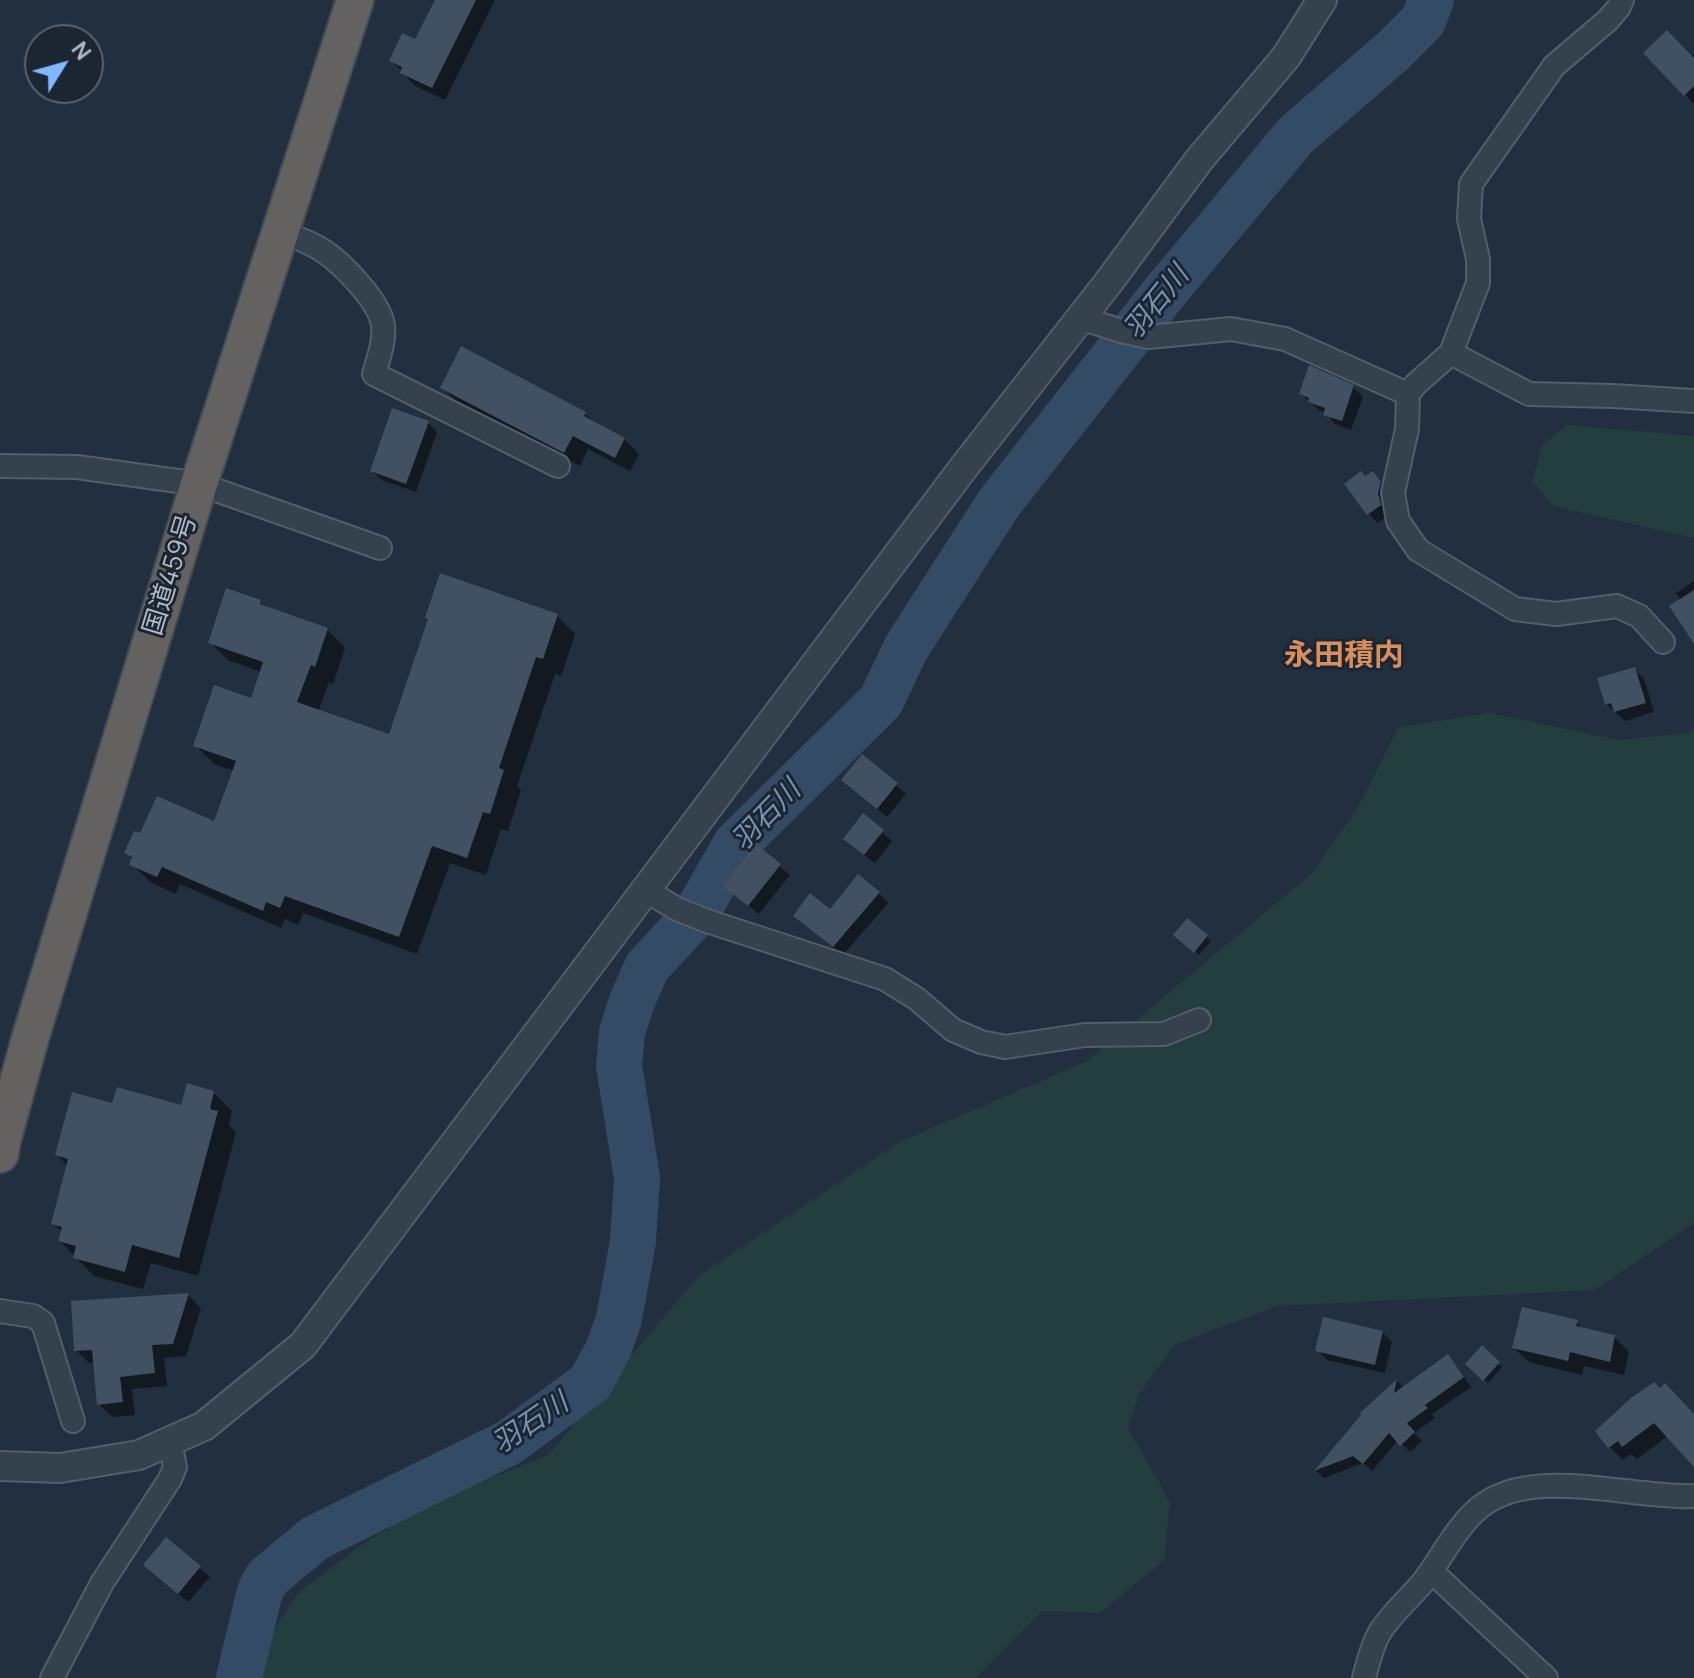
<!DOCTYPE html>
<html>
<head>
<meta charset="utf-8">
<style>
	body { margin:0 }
	#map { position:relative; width:1694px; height:1678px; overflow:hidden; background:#222f3e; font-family:Manrope,sans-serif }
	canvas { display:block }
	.north { position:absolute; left:24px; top:24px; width:80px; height:80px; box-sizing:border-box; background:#1b2632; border:2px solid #57626e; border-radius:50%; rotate:53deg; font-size:22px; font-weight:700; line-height:32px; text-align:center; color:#b1bbc9 }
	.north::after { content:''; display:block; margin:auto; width:28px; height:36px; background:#81b7fe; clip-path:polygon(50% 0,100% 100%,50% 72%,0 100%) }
</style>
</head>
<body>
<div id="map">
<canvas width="1694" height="1678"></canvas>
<div class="north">N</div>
</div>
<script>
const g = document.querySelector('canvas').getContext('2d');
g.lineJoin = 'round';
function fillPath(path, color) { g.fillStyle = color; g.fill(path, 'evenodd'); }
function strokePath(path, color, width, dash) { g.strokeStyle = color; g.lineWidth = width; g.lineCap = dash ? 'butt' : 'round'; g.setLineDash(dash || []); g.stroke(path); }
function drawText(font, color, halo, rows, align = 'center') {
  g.font = font + ' Manrope,"Noto Sans JP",sans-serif'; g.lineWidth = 6; g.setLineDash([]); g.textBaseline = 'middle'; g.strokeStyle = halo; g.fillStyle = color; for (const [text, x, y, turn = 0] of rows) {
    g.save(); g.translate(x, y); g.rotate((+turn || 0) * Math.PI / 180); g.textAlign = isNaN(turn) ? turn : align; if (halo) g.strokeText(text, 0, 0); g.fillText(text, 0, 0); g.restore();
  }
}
fillPath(new Path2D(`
	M1567,425L1694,436V538L1553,506L1532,481L1543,444Z
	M1490,713L1619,740L1687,733L1694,729V1223L1595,1290L1278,1306L1174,1345L1139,1395L1128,1428L1170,1502L1164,1560L1100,1613L1043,1611L975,1678H249L265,1643L298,1593L367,1541L438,1499L548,1455L698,1276L899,1142L1087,1061L1312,873L1357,808L1399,727Z`), '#243d3f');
fillPath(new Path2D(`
	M437,0H495L445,100L415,86L392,61L416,41Z
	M1646,53L1694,55V104Z
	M442,387L584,413L596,424L624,439L639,454L630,471L588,449L580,466L457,402Z
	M1353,387L1363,397L1351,430L1335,424L1326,413L1320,411L1301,394Z
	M428,423L437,432L416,492L382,480L372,471Z
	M1373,474L1390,493L1389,515L1378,523L1369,514L1347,484L1366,479Z
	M1694,581V640L1681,601L1676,593Z
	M260,602L267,609L327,629L345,648L333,684L329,682L318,712L390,736L557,616L575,634L561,676L555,674L517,786L521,790L508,831L501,829L486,875L450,863L417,954L303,913L298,925L285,919L281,928L180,884L176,894L150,882L132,864L133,860L127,853L142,836L215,824L235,771L214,764L196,746L252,700L261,672L228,660L210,642Z
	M1634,669L1644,679L1654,712L1625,721L1606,704Z
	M896,785L906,794L887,817L853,789Z
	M864,816L892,841L875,863L855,848Z
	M757,847L790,875L759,914L736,895Z
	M879,893L888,903L843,955L805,925L830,912Z
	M1187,921L1211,941L1199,955L1179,939Z
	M213,1092L232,1111L229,1125L236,1132L198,1276L151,1263L143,1289L94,1276L60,1241L62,1232L53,1223L68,1166L57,1155L114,1105L183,1107Z
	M188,1295L201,1308L186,1356L164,1358L167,1386L132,1389L135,1415L112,1417L99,1404L95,1363H89L76,1350Z
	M1576,1322L1584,1330L1614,1337L1629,1352L1624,1375L1584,1366L1582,1375L1529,1362L1514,1348Z
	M1382,1332L1392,1342L1385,1373L1327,1360L1318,1350Z
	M1482,1348L1502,1367L1488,1383L1467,1364Z
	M1456,1365L1471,1387L1432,1414L1435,1418L1414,1433L1422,1441L1410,1452L1398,1440L1372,1471L1363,1463L1324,1478L1316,1471L1364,1415L1362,1413L1397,1381L1404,1388Z
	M1633,1400L1694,1416V1464L1668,1436L1637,1459L1631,1454L1623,1460L1610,1447Z
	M167,1540L210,1577L188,1602L155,1574Z`), '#0007');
strokePath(new Path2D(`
	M239,1678L260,1591L267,1578L315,1538L508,1443L590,1383L608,1350L619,1319L633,1241L637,1178L619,1066L622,1032L632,1001L647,967L696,914L736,844L881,701L906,648L999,503L1163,294L1296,135L1393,51L1423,21L1431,0`), '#344b66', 46);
fillPath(new Path2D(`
	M435,0H476L432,88L400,73L402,67L389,61L402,33L415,39Z
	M1667,30L1694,58V86L1684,96L1643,53Z
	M461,346L586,412L584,416L625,438L615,458L573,436L564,453L440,388Z
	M1309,365L1354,385L1342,421L1323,415L1325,408L1308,402L1309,398L1299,394Z
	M392,408L429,421L406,484L370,471Z
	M1361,471L1365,476L1373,471L1381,482L1378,493L1381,505L1367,515L1344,484Z
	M440,573L558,614L543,659L536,657L499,768L504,770L490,814L483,812L467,858L432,846L399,937L285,896L280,908L266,902L263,911L162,867L157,877L129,865L132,857L124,853L134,831L140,833L157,796L214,821L236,761L193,746L214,685L251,698L263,662L208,643L226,588L261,600L260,604L328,628L315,667L311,665L297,702L389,734L428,619L425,618Z
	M1694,590V644L1669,606Z
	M1635,667L1646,703L1614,712L1611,703L1605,705L1597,678Z
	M862,754L898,783L877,809L841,780Z
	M863,813L884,830L864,855L843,839Z
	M756,844L781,864L748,906L723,886Z
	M858,874L880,892L833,947L793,916L810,893L830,909Z
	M1187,918L1208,935L1194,953L1173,935Z
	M187,1083L214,1091L210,1109L218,1111L179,1258L132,1245L125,1272L73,1258L76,1246L58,1241L62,1227L51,1224L68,1159L55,1155L72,1092L112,1103L117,1087L181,1105Z
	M189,1293L173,1344L152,1345L155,1373L120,1377L123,1402L97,1405L92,1350L74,1351L71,1301Z
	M1522,1307L1578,1320L1576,1326L1615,1335L1610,1362L1570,1352L1568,1361L1512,1348Z
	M1323,1317L1383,1331L1375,1365L1315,1351Z
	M1482,1345L1500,1362L1483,1381L1465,1364Z
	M1448,1354L1464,1377L1425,1405L1428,1408L1407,1423L1415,1432L1400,1446L1389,1433L1363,1464L1353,1456L1314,1471L1361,1415L1360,1413L1397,1379L1394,1393Z
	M1654,1382L1660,1388L1665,1383L1694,1414V1467L1654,1423L1622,1447L1618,1441L1608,1448L1595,1431L1631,1398Z
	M166,1537L201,1566L178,1594L143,1565Z`), '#425162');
const minor = new Path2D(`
	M1622,0L1619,7L1608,20L1554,66L1471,184L1469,219L1478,259V283L1451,353L1416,384L1408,394L1407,429L1393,493L1398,521L1418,550L1515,609L1556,614L1617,606L1639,616L1663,642
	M280,232C292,236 304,240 315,246C338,258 379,300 383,325C385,342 378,359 374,374L558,466
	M1080,318L1125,332L1149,337L1231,329L1285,339L1408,394
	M1451,353L1529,394L1613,396L1694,401
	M0,466L77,467L199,484L380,548
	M645,890L677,909L707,921L885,979L917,999L953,1030L981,1042L1005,1047L1085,1035L1164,1034L1199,1020
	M0,1311L33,1316L43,1323L73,1421
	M1431,1571L1546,1678
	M52,1678L102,1583L170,1479L175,1467L170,1442
	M1364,1678C1368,1663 1372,1645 1380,1632C1392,1613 1410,1598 1424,1581C1442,1557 1457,1526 1479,1508C1531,1464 1632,1499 1694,1496`);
const tertiary = new Path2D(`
	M0,1466L60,1468L139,1455L204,1426L303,1345L964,467L1108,283L1199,160L1286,57L1322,0`);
const trunk = new Path2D(`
	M0,1154L2,1141L30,1039L199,484L355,0`);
strokePath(minor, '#545e6b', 26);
strokePath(tertiary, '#545e6b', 32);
strokePath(trunk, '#414b58', 40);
strokePath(minor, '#36414e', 22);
strokePath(tertiary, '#36414e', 28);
strokePath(trunk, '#646260', 36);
drawText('26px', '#b1bbc9', '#1b2632', [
	["国道459号",171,575,-73]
]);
drawText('italic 28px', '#7793b2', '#1b2632', [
	["羽石川",1157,303,-51],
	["羽石川",767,816,-46],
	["羽石川",531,1424,-34]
]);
drawText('bold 30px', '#db8d5b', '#1b2632', [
	["永田積内",1344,657]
]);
</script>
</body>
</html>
